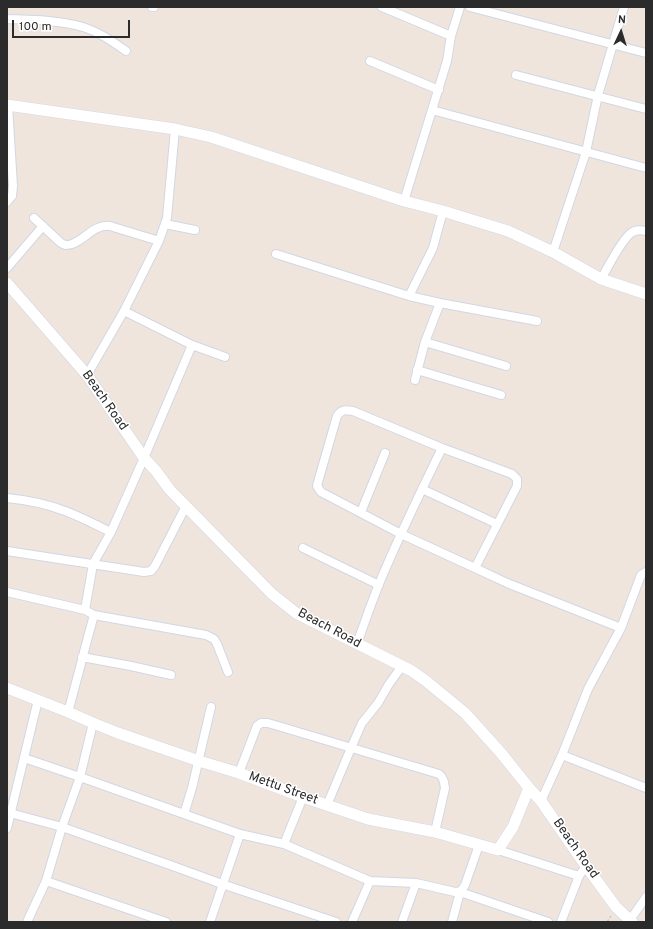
<!DOCTYPE html>
<html>
<head>
<meta charset="utf-8">
<style>
	body { margin:0 }
	#map { position:relative; width:653px; height:929px; overflow:hidden; background:#efe5dc; font-family:Overpass,sans-serif }
	canvas { display:block }
	.frame { position:absolute; inset:0; border:8px solid #2b2b2b; pointer-events:none }
	.north { position:absolute; left:601px; top:12px; width:40px; height:40px; -webkit-text-stroke:3px #fff; paint-order:stroke; rotate:4deg; font-size:11px; font-weight:700; line-height:16px; text-align:center; color:#2b2b2b }
	.north::after { content:''; display:block; margin:auto; width:14px; height:18px; background:#2b2b2b; clip-path:polygon(50% 0,100% 100%,50% 72%,0 100%) }
	.scale { position:absolute; left:12px; top:20px; width:118px; height:18px; box-sizing:border-box; border:2px solid #2b2b2b; border-top:0; padding-left:5px; font-size:12px; line-height:14px; white-space:nowrap; color:#2b2b2b; -webkit-text-stroke:3px #fff; paint-order:stroke }
</style>
</head>
<body>
<div id="map">
<canvas width="653" height="929"></canvas>
<div class="frame"></div>
<div class="north">N</div>
<div class="scale">100 m</div>
</div>
<script>
const g = document.querySelector('canvas').getContext('2d');
g.lineJoin = 'round';
function strokePath(path, color, width, dash) { g.strokeStyle = color; g.lineWidth = width; g.lineCap = dash ? 'butt' : 'round'; g.setLineDash(dash || []); g.stroke(path); }
function drawText(font, color, halo, rows, align = 'center') {
  g.font = font + ' Overpass,sans-serif'; g.lineWidth = 3; g.setLineDash([]); g.textBaseline = 'middle'; g.strokeStyle = halo; g.fillStyle = color; for (const [text, x, y, turn = 0] of rows) {
    g.save(); g.translate(x, y); g.rotate((+turn || 0) * Math.PI / 180); g.textAlign = isNaN(turn) ? turn : align; if (halo) g.strokeText(text, 0, 0); g.fillText(text, 0, 0); g.restore();
  }
}
const street = new Path2D(`
	M152,7H154
	M382,7L451,36
	M470,7L646,53
	M7,19C32,20 59,20 83,27C99,32 113,42 126,51
	M370,61L439,90
	M516,75L646,109
	M432,110L646,168
	M404,201L447,61L451,36L460,7
	M7,202L12,196L13,186L8,105
	M34,218L61,243L65,245C67,245 70,245 72,244C86,239 94,224 110,226L159,241
	M165,224L195,230
	M553,252L586,152L598,95L624,7
	M276,254L409,296L440,303L537,321
	M7,268L43,226
	M601,279C607,269 622,239 631,233C635,230 641,230 646,231
	M409,296L433,248L443,211
	M124,311L192,345L225,357
	M425,342L506,366
	M417,370L501,395
	M87,375L124,311L159,241L167,218L175,129
	M415,380L425,342L440,303
	M422,489L497,524
	M7,498C27,500 47,504 65,511C81,517 96,525 111,532
	M361,512L385,453
	M303,548L379,585
	M7,551L144,572L151,571L155,566L186,506
	M475,568L517,486V479L512,474L442,448L353,411C345,410 342,409 337,416L318,482L317,486L321,492L401,534L475,568L507,583L621,628
	M7,592L85,610
	M94,615L206,635L214,639L217,644L228,672
	M357,644C364,624 371,604 379,584C398,538 420,493 442,448
	M82,657L131,666L171,675
	M68,712C77,680 85,647 94,615L85,610L93,564L111,532L144,458L192,345
	M93,723L80,777L62,827L46,881L166,922
	M562,755L646,788
	M24,758L80,777L240,834L284,844L370,881L416,883L455,892C461,892 462,890 465,885L479,845
	M239,773L257,726L261,723H268L439,774C444,778 444,782 445,788L435,832
	M541,801L562,755L588,689L621,628L641,575L646,572
	M327,805L351,748L362,723L378,703L389,684L402,666
	M7,813H10L62,827L170,865L222,884L336,922
	M184,814L192,788L211,707
	M7,828L38,700
	M284,844L303,797
	M498,850L579,876
	M630,920L646,897
	M27,922L46,881
	M210,922L240,834
	M352,922L370,881
	M402,922L416,883
	M452,922L460,892L548,922
	M561,922L579,876L586,866`);
const secondary = new Path2D(`
	M7,105L175,129L211,137L404,201L443,211L508,231L553,252L601,279L646,294
	M7,283L87,375L144,458L156,471L170,490L272,594L296,613L412,671L426,681L465,713L501,753L529,788L541,801L586,866L616,907L632,922
	M7,688L68,712L93,723L118,733L199,761L239,773L303,797L368,819L435,832L498,850L513,827L529,788`);
strokePath(street, '#d1d7e5', 10);
strokePath(secondary, '#d1d7e5', 12);
strokePath(new Path2D(`
	M607,922L611,916`), '#c8c8c8', 1.5, [3, 2]);
strokePath(street, '#fff', 8);
strokePath(secondary, '#fff', 11);
drawText('13px', '#2b2b2b', '#fff', [
	["Beach Road",104,401,55],
	["Beach Road",329,629,28],
	["Mettu Street",283,789,20],
	["Beach Road",575,849,55]
]);
</script>
</body>
</html>
